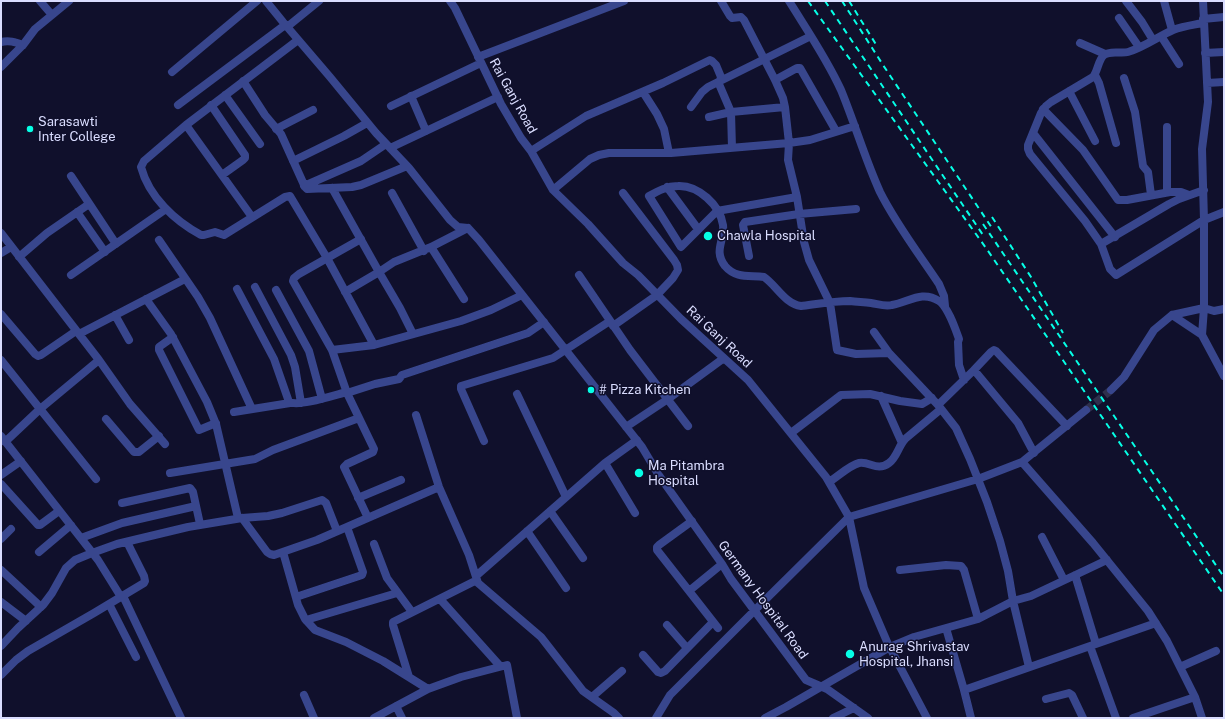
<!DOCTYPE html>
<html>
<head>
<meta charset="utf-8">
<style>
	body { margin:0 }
	#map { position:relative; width:1225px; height:719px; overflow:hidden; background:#10102c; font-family:"Public Sans",sans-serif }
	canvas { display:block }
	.frame { position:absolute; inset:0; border:2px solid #daddff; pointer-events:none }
</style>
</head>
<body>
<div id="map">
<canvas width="1225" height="719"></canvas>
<div class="frame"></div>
</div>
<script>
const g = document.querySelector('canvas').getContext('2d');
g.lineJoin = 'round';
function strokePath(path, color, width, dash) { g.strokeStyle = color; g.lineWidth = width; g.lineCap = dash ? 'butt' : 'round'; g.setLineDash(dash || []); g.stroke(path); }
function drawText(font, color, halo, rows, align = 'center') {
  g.font = font + ' "Public Sans",sans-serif'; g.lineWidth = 3; g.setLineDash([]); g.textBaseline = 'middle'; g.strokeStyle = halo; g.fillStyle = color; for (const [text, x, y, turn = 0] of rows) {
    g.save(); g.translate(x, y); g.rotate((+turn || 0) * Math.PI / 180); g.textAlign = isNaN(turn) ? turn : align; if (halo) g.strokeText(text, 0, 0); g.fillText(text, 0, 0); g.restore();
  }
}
strokePath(new Path2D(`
	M1086,410L1111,390`), '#2e2f4c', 8, [8, 4]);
strokePath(new Path2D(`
	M40,1L52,15
	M266,1L283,22L330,77L376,133L409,168L450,220L458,227L468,228L479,240L642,447L658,474L722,564L731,579L806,680L827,689L868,718
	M450,1L455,8L501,104L521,138L531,151L553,190L588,224L623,263L638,275L681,319L748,380L826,477L849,517L864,588L888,644L927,718
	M721,1L730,16L732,18L741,17L744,20L775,80L783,98L785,107L789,143L788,160L797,197L804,242L809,260L830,303L837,350L856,354L889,353L938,405L956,428L970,459L987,502L1000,541L1008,571L1013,601L1031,596L1107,560
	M789,1C807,30 827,59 841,90C855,124 865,159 880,192C896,224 919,254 939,284L944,296L945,306
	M1126,1L1142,22L1153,40
	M1164,1L1172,30
	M1203,1L1208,102L1202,149L1204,220V308L1202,335L1224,376
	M1119,18L1139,47
	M1203,19L1224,17
	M1203,23C1193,25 1183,26 1173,30C1159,36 1143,48 1128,52C1121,54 1110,50 1104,55C1098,60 1098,71 1093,77L1051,102L1046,106L1041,113L1028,145V149L1030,154L1085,221L1101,244L1110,269L1116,275L1204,220L1224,212
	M287,27L319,1
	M1161,36L1179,64
	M298,40L186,125L144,161L141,167C149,197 175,221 201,235H204L215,232L224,235L285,197L290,196L327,258L374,345L461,321L491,310L522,295
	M1,42C9,40 15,42 23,45
	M1080,43L1105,54
	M1205,53L1224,52
	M478,57L624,1
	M1,67L23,45L35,29L69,1
	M172,72L257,1
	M1095,75L1099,83L1116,143
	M1124,78L1135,112L1143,166L1148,172L1151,195
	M775,80L797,68H800L836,131
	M243,81L265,115L281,134L305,187L307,189L352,187L361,185L407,166
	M1207,83L1224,82
	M1069,91L1095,141
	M643,92L657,114L664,129L669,153
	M225,95L260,144
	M411,96L426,131
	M178,105L285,25
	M211,105L245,155V158L243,160L222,175
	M391,106L481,63
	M691,107L702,92L708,87L811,36
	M1043,109L1083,150L1118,200H1127L1170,192H1181L1189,195
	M709,117L731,112L785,107
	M186,125L252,217
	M276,129L313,110
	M1033,133L1115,237
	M390,148L498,97
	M531,151L586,116L663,83L710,60L712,61L716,65L721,77L719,84L731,112L732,148
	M293,161L344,136L367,123
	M71,176L116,244
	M304,186L361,161L386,144
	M667,187L698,229
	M332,188L379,272L394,262L431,247L468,228
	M553,190L590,159L599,155L609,153H671L789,143L810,140L855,126
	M1167,192V127
	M392,193L424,251
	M797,197L717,211L681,247L649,196C658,191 667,186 678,186C698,185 720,205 723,225C725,241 713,250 725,266C736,279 750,275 764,277C776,285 785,304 801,306C817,304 834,301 850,301C857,302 864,302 871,303C878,304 885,307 892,305C909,302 922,290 939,301C948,307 955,328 959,339L958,342L959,365L964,380
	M77,212L105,252
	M1,233L99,360L130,404L165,444
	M361,239L299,274L294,278L293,281L332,350L347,393L374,449L373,452L347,464L344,467L368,518
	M159,240L198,297L210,318L252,409
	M1101,244L1169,204L1179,199L1204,190
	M431,247L464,299
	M1,253L11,247
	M749,256L743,225L745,222L799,214L856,209
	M19,257L47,233L89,204
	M71,275L166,209
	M579,275L630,350L688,426
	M255,287L291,355L295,367L301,403
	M237,289L274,359L289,402C299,407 335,395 347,392
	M276,290L309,351L322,399
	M345,292L379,272L400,308L413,334
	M146,299L171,334L207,402L216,424L238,518
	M1,314L35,354L38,356L41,355L76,331
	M115,315L129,340
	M1172,315L1202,335
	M613,326L657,295L673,278L678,270L677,265L674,260L623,193
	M874,332L889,353
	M79,334L185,279
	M173,337L159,347V350L199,430L216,423
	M332,350L374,345
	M1,360L96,479
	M974,370L991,352L994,350L996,351L1067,426
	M1111,390L1124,377L1154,330L1172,315L1204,308L1214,311L1224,309
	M347,393L375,384L399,379L402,375L528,333L544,322
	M517,394L566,497
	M881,396L902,443
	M938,405L974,370L1018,423L1034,453
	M234,412L290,403
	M416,415L439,487L469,555L478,583L541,637L583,691L614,713L619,718
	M106,419L134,452H139L159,436
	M626,427L668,399L724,358
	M791,433L841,395L870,394L900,401L922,404L932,398
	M1,436L98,560L121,597
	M484,441L461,389V386L553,358L610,321
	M5,442L40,409L99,360
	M1022,462L1093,543L1148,611L1167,641L1195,697L1202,718
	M605,463L635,513
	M170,473L255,459L273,450L359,418
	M1,475L21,461
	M829,482C837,477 850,465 859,463C870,461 877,472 889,463C897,457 898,447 905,439L941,409
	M1,484L38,525H40L59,511
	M358,498L401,480
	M122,503L190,488L193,492L200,524
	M550,511L583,558
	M242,518L267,552L270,554L274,555L317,540L439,487
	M692,521L659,545L657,547V550L718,628
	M527,531L566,588
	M1042,537L1064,580
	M81,538L122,523L196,506
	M1,539L11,529
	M374,544L387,578L412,612
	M39,552L71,525
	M283,552L298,605L305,619L315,630L346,642L383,661L428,689
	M1,570L41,607
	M900,570L946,565L961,566L964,570L978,619
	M1075,575L1096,644
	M476,576L605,463L637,440
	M689,591L722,564
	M123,596L181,718
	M296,597L362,575L363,572L347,527
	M440,599L500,666
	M1,602L26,621
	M109,604L136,657
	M306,620L397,593
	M667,625L687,648
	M1,646L18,628L43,605L52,593L66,568L75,560L92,553L117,544L188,527L242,518L268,516L282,513L322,500L326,503L337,531
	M1090,646L1116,718
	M643,655L658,672L661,673L665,671L713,622
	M1029,667L1013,601L978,619L946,628L964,690L1156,623
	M1180,667L1216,651
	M1,675L16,660L28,651L94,613L144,583L145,581L144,576L127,542
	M409,677L393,625V622L477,580
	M964,690L971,718
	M304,695L314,718
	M592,697L622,671
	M1046,699L1069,693L1072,695L1083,718
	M396,706L402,718
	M374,718L428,689L461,677L507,665L517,718
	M656,718L670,695L755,610L849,517L978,479L1022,462L1086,410
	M765,718L786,707L890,647L914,637L946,628
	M833,718L854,708
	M1133,718L1195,697`), '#38468d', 8);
strokePath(new Path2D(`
	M808,1L986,248L1224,595
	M825,1L983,235
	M842,1L883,65L992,228
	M849,1L877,46
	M992,217L1031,277L1063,333
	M983,224L1224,577`), '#06ffe6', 2, [6, 5]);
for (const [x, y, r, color] of [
	[30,129,4,"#06ffe6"],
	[708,236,5,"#06ffe6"],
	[591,390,4,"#06ffe6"],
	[639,473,5,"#06ffe6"],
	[850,654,5,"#06ffe6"]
]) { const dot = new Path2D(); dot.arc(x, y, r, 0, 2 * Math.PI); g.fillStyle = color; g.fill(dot); strokePath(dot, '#10102c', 1.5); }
drawText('13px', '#daddff', '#10102c', [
	["Rai Ganj Road",513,96,61],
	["Rai Ganj Road",719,337,43],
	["Germany Hospital Road",763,600,54]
]);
drawText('13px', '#daddff', '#10102c', [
	["Sarasawti",38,122],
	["Inter College",38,137],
	["Chawla Hospital",717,236],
	["# Pizza Kitchen",599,390],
	["Ma Pitambra",648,466],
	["Hospital",648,481],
	["Anurag Shrivastav",859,647],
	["Hospital, Jhansi",859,662]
], 'left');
</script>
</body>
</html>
